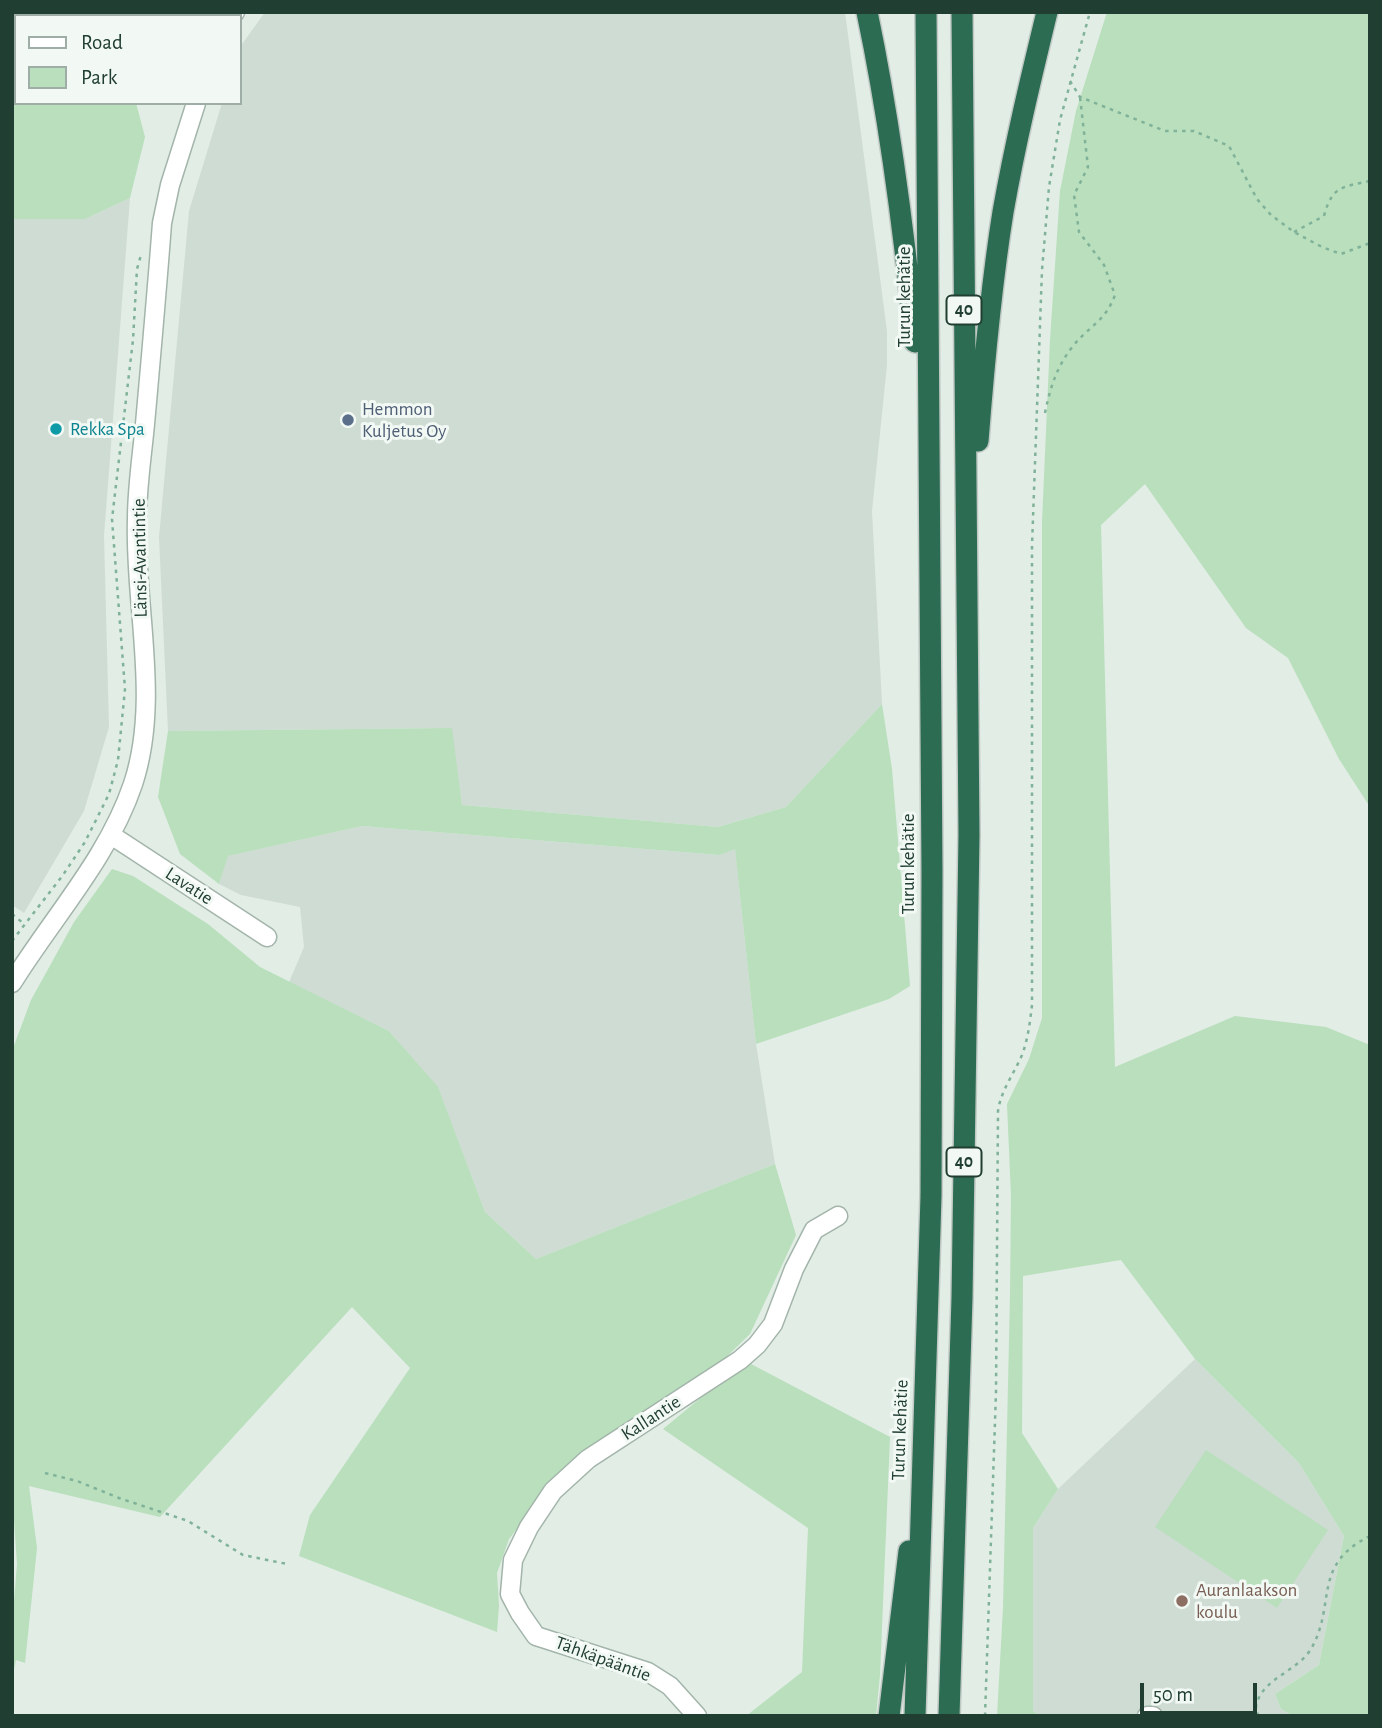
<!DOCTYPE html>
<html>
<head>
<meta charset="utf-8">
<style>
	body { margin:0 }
	#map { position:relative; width:1382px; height:1728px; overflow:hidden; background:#e1ede5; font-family:"Alegreya Sans",sans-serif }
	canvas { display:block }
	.frame { position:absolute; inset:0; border:14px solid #203e31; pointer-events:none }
	.legend { position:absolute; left:14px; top:14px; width:228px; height:91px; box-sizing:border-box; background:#f2f9f4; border:2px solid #9eaea6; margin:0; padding:9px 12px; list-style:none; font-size:21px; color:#203e31 }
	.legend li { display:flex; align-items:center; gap:14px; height:35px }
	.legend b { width:35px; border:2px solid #9eaea6 }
	.scale { position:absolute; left:1140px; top:1683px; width:117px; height:32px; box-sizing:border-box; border:4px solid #203e31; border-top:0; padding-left:9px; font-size:21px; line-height:24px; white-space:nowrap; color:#203e31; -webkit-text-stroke:5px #f2f9f4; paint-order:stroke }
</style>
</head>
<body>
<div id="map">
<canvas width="1382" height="1728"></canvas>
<div class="frame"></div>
<ul class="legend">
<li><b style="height:9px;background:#fff"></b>Road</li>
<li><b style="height:19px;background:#b9dfbc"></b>Park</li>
</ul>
<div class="scale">50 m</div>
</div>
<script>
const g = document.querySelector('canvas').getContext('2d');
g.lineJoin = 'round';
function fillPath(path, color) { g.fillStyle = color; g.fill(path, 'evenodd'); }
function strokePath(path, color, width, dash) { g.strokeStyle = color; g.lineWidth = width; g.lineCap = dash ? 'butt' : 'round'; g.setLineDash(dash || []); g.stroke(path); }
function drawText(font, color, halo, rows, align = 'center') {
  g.font = font + ' "Alegreya Sans",sans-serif'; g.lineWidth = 6; g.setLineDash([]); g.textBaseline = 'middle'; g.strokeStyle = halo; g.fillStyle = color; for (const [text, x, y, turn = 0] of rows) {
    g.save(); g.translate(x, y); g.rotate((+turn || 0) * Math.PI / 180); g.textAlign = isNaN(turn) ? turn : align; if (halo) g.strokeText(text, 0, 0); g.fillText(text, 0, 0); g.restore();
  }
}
fillPath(new Path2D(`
	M12,12H193L191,16H16V35H12Z
	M265,12H845L887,331V365L872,511L882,704L786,807L718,827L462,805L451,728L168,731L159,537L189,211L222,103H240V47Z
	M130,198L104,536L109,727L84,811L24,913L12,905V219H85Z
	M362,826L720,855L735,848L756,1044L775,1164L536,1259L485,1212L438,1088L389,1031L289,982L304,947L300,907L241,895L219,884L227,856Z
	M1195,1359L1299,1463L1344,1536L1319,1665L1275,1694L1281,1709L1293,1716H1040L1033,1711V1528L1058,1489Z`), '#cfdcd4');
fillPath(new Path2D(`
	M1107,12H1370V807L1339,759L1288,658L1246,628L1145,484L1101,525L1115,1067L1235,1016L1326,1027L1370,1045V1716H1293L1281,1709L1275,1694L1319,1665L1344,1536L1299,1463L1195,1359L1121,1260L1023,1276L1022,1433L1058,1489L1033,1528V1711L1040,1716H997L1003,1608L1010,1295L1011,1196L1007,1104L1029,1059L1042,1018V522L1050,340L1060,191L1076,111Z
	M12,35H16V103H136L145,137L130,198L85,219H12Z
	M882,704L892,769L910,986L889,999L756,1044L735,849L720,855L362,826L228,856L219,884L180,854L158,797L168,731L452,728L462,805L718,827L786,807Z
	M112,869L133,876L208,924L260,967L389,1031L438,1087L485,1212L536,1259L775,1164L796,1235L750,1334L719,1364L567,1465L509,1539L497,1573L499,1606L497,1632L299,1556L310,1515L410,1368L352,1307L160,1517L29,1486L37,1548L25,1663L16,1660L12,1678V1626L17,1564L12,1490V1051L31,1000L74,922Z
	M751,1364L890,1437L880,1675L876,1716H746L802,1672L808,1528L663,1429L709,1391Z
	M1206,1450L1328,1530L1277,1608L1155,1527Z`), '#b9dfbc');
const minor = new Path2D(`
	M232,16L235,12
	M111,835L267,937
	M12,983C53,917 108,858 133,784C161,699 134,606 137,519C137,487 142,456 145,424C151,357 157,290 162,223L170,185L196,103
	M697,1716L670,1686L648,1672L536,1636L520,1613L510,1594L513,1560L529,1527L553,1491L588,1459L740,1360L757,1345L773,1324L794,1269L814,1230L838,1216
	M1147,1716H1153`);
const highway = new Path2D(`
	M867,12C890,121 904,231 915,342
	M978,441C984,364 991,287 1003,212C1015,144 1031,78 1047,12
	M889,1716L909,1551
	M915,1716L931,1196L932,871L926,12
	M949,1716L962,1298L969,835L962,12`);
strokePath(minor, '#a3b5ab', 21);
strokePath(highway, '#c1c9c5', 24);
strokePath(new Path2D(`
	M209,16L211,12
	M1070,81L1080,97L1165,131H1194L1229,146L1257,199L1271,215L1294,232L1322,247L1341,254L1370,243
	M1294,232L1324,216C1332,186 1342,187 1370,181
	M1045,413C1050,388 1057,366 1073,346C1089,326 1105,322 1115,295L1104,265L1079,232L1074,195L1088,167L1080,97
	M12,914L23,923
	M12,941L63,875L85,842L109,794L118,760L125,689L112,519L133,340L137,269L141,255
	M45,1473L77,1481L119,1498L188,1521L243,1555L287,1564
	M985,1716L996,1392L998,1111C1001,1090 1014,1074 1022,1055C1028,1039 1030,1022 1032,1005V546L1042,270L1049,187L1060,120L1090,12
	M1258,1716L1256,1706C1262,1678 1297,1672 1311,1649C1337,1604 1311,1565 1370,1536`), '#80b299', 2.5, [3.5, 5]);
strokePath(minor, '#fff', 18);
strokePath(highway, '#2b6c53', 21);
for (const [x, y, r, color] of [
	[348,420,7,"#5c6f8a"],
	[56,429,7,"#0f9aa8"],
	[1182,1601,7,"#8d6e63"]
]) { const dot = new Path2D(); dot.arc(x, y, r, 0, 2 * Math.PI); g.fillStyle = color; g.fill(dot); strokePath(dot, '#f2f9f4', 2.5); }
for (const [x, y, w] of [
	[964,310,35],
	[964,1162,35]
]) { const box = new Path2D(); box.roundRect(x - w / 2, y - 14.5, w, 29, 5); g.fillStyle = '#f2f9f4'; g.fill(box); strokePath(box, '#203e31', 2); }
drawText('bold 18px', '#203e31', null, [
	["40",964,310],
	["40",964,1162]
]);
drawText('19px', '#203e31', '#f2f9f4', [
	["Turun kehätie",904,297,-90],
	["Länsi-Avantintie",140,558,-91],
	["Turun kehätie",908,864,-90],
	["Lavatie",189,886,33],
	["Kallantie",651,1418,-33],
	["Turun kehätie",900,1430,-88],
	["Tähkäpääntie",603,1659,20]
]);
drawText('19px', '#4e5e75', '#f2f9f4', [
	["Hemmon",362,409],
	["Kuljetus Oy",362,431]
], 'left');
drawText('19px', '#0d838f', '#f2f9f4', [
	["Rekka Spa",70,429]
], 'left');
drawText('19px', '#785e54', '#f2f9f4', [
	["Auranlaakson",1196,1590],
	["koulu",1196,1612]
], 'left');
</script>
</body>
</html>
